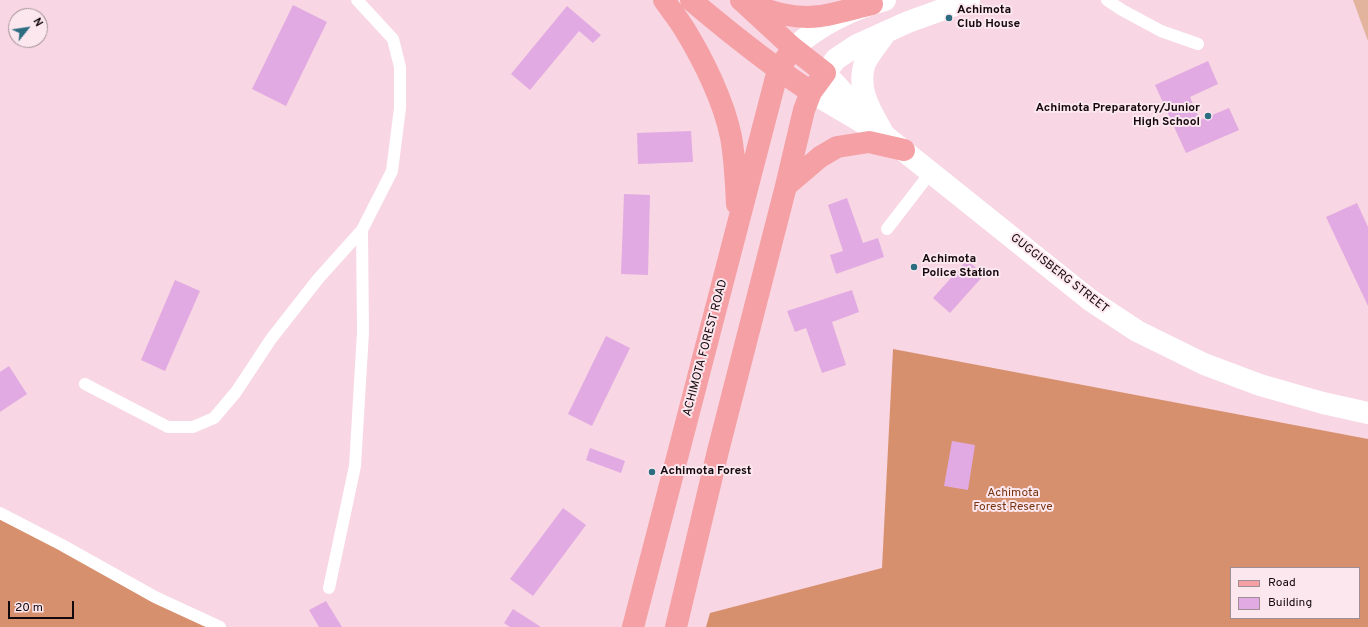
<!DOCTYPE html>
<html>
<head>
<meta charset="utf-8">
<style>
	body { margin:0 }
	#map { position:relative; width:1368px; height:627px; overflow:hidden; background:#f8d6e3; font-family:Overpass,sans-serif }
	canvas { display:block }
	.legend { position:absolute; left:1230px; top:567px; width:130px; height:52px; box-sizing:border-box; background:#fce7ef; border:1px solid #9f8e94; margin:0; padding:5px 7px; list-style:none; font-size:12px; color:#13080c }
	.legend li { display:flex; align-items:center; gap:8px; height:20px }
	.legend b { width:20px; border:1px solid #9f8e94 }
	.north { position:absolute; left:8px; top:8px; width:40px; height:40px; box-sizing:border-box; background:#fce7ef; border:1px solid #9f8e94; border-radius:50%; rotate:60deg; font-size:11px; font-weight:700; line-height:16px; text-align:center; color:#13080c }
	.north::after { content:''; display:block; margin:auto; width:14px; height:18px; background:#2c6d81; clip-path:polygon(50% 0,100% 100%,50% 72%,0 100%) }
	.scale { position:absolute; left:8px; top:601px; width:66px; height:18px; box-sizing:border-box; border:2px solid #13080c; border-top:0; padding-left:5px; font-size:12px; line-height:14px; white-space:nowrap; color:#13080c; -webkit-text-stroke:3px #fce7ef; paint-order:stroke }
</style>
</head>
<body>
<div id="map">
<canvas width="1368" height="627"></canvas>
<ul class="legend">
<li><b style="height:5px;background:#f5a0a4"></b>Road</li>
<li><b style="height:11px;background:#e2aae2"></b>Building</li>
</ul>
<div class="north">N</div>
<div class="scale">20 m</div>
</div>
<script>
const g = document.querySelector('canvas').getContext('2d');
g.lineJoin = 'round';
function fillPath(path, color) { g.fillStyle = color; g.fill(path, 'evenodd'); }
function strokePath(path, color, width, dash) { g.strokeStyle = color; g.lineWidth = width; g.lineCap = dash ? 'butt' : 'round'; g.setLineDash(dash || []); g.stroke(path); }
function drawText(font, color, halo, rows, align = 'center') {
  g.font = font + ' Overpass,sans-serif'; g.lineWidth = 4; g.setLineDash([]); g.textBaseline = 'middle'; g.strokeStyle = halo; g.fillStyle = color; for (const [text, x, y, turn = 0] of rows) {
    g.save(); g.translate(x, y); g.rotate((+turn || 0) * Math.PI / 180); g.textAlign = isNaN(turn) ? turn : align; if (halo) g.strokeText(text, 0, 0); g.fillText(text, 0, 0); g.restore();
  }
}
fillPath(new Path2D(`
	M1353,0H1368V41Z`), '#e2b49e');
fillPath(new Path2D(`
	M893,349L1368,439V627H706L710,613L882,568ZM1231,568H1359V618H1231Z
	M0,512L218,627H0Z`), '#d7906e');
fillPath(new Path2D(`
	M293,5L327,22L286,106L252,89Z
	M567,6L601,35L593,43L579,31L530,90L511,74Z
	M1208,61L1218,84L1190,97L1200,120L1229,108L1239,130L1186,153L1155,85Z
	M691,131L693,162L638,164L637,133Z
	M624,194L650,195L648,275L621,274Z
	M847,198L863,243L878,238L884,257L836,274L830,255L843,251L828,205Z
	M1357,203L1368,227V306L1326,217Z
	M967,260L984,275L950,313L933,298Z
	M175,280L200,291L165,371L141,360Z
	M852,290L859,312L832,322L846,365L822,373L806,328L795,332L787,311Z
	M606,336L630,348L592,426L568,414Z
	M9,366L27,394L0,412V372Z
	M952,441L975,445L968,490L944,486Z
	M590,448L625,461L621,473L586,460Z
	M563,508L586,525L533,596L510,579Z
	M326,601L342,627H319L309,610Z
	M513,609L541,627H510L504,623Z`), '#e2aae2');
strokePath(new Path2D(`
	M1107,0L1122,10L1161,31L1198,44
	M887,229L931,172
	M85,384L168,427H193L214,418L236,392L271,339L318,279L362,230L392,171L400,108V67L393,39L357,0
	M0,513L62,545L155,597L220,627
	M329,588L355,466L363,332L362,230`), '#fff', 12);
strokePath(new Path2D(`
	M825,73L865,116
	M811,92L884,135L1090,300L1137,331L1204,364L1260,385L1323,403L1368,413`), '#fff', 22);
strokePath(new Path2D(`
	M793,48C820,25 851,9 885,0
	M825,73L836,59L857,45L908,22L969,0
	M884,135C872,113 857,92 864,66C866,58 881,40 886,32`), '#fff', 22);
strokePath(new Path2D(`
	M664,0C671,10 679,20 685,30C704,61 724,102 731,137C735,159 736,182 737,204
	M691,0C730,33 769,64 811,92
	M749,1C769,14 798,19 821,16C838,13 855,8 872,4
	M786,186L820,157L837,147L869,142L904,150
	M633,627L778,70L793,48
	M676,627L718,451L786,186L804,110L811,92L825,73L793,48L741,0`), '#f5a0a4', 22);
for (const [x, y, r, color] of [
	[949,18,4,"#2c6d81"],
	[1208,116,4,"#2c6d81"],
	[914,267,4,"#2c6d81"],
	[652,472,4,"#2c6d81"]
]) { const dot = new Path2D(); dot.arc(x, y, r, 0, 2 * Math.PI); g.fillStyle = color; g.fill(dot); strokePath(dot, '#fce7ef', 1.5); }
drawText('bold 12px', '#13080c', '#fce7ef', [
	["Achimota",957,11],
	["Club House",957,25],
	["Achimota Preparatory/Junior",1200,109,"right"],
	["High School",1200,123,"right"],
	["Achimota",922,260],
	["Police Station",922,274],
	["Achimota Forest",660,472]
], 'left');
drawText('12px', '#13080c', '#fce7ef', [
	["GUGGISBERG STREET",1059,274,38],
	["ACHIMOTA FOREST ROAD",706,348,-75]
]);
drawText('12px', '#773611', '#fce7ef', [
	["Achimota",1013,494],
	["Forest Reserve",1013,508]
]);
</script>
</body>
</html>
